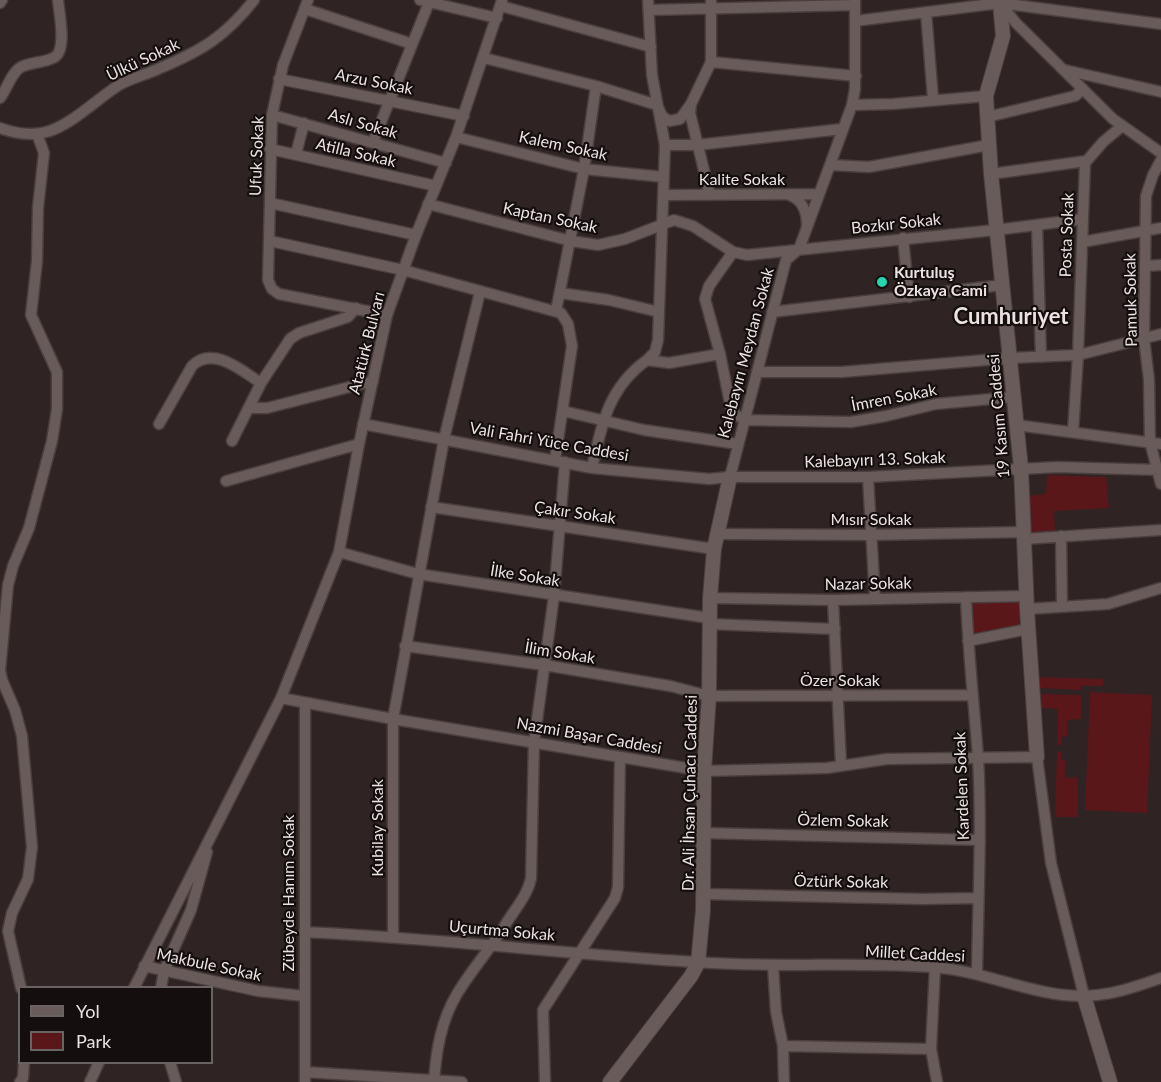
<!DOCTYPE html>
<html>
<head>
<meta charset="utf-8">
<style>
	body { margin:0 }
	#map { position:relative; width:1161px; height:1082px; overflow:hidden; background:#302323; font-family:Lato,sans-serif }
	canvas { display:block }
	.legend { position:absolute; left:18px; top:986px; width:195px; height:78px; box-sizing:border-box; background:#140e0e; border:2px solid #6a6363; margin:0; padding:8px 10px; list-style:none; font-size:18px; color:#ebe2e2 }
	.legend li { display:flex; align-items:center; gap:12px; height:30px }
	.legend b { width:30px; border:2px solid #6a6363 }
</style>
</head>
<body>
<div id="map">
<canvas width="1161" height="1082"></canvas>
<ul class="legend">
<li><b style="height:8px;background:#695b5a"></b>Yol</li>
<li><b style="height:16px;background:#5a1719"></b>Park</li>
</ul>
</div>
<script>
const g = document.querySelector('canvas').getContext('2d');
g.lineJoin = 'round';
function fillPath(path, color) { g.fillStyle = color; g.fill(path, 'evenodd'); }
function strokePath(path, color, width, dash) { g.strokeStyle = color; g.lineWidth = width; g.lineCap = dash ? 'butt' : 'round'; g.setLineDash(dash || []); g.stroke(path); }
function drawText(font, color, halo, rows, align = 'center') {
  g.font = font + ' Lato,sans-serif'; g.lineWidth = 4.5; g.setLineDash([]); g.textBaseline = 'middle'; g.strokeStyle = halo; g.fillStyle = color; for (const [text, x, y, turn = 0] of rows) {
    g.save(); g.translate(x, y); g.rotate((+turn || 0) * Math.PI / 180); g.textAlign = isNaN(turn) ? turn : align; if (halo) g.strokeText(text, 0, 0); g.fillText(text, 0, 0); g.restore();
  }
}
fillPath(new Path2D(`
	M1047,475L1106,477L1109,508L1054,511L1055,535H1029L1026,496L1046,494Z
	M970,601H1020L1022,626L972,636Z
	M1039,677L1104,679L1103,686H1081V690L1039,688Z
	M1090,692L1152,695L1147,813L1085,810Z
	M1040,694L1081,695V719L1067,720V736L1062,737V745H1057L1058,709L1041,708Z
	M1057,751L1061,752V760H1065V778L1078,777V817H1055Z`), '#5a1719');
const street = new Path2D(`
	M308,0L283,65L272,115L268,280L272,289L279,294L387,315
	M420,0L497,18
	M0,3L2,0
	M1000,3L1016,23L1113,119L1161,153
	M501,6L651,47
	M305,9L412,44
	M649,10L855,5
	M926,12L933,99
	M855,21L1000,3L1161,24
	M484,58L596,86L657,105L662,116L669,121L680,119L691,104
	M711,62L856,76
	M1065,70L1161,92
	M279,79L464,116
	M0,98C7,89 11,73 21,67C31,62 43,63 53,58C68,52 59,13 58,0
	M852,105L893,104L986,96
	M272,115L446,163
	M987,117L1075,96L1083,89
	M0,128C14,133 31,136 46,132C69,127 98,98 119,85C131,78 145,75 158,69C201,51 225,37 254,0
	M456,137L584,169L664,177
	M373,142L430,0
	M665,145H697L842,129
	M270,149L436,186
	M296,154L304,123
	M1161,160L1153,175L1146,196L1144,338L1149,380L1150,442L1161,484
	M830,165L869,167L989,145
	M991,174L1086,161
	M665,195L819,194
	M710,195L690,113L691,104L711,62V0
	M789,195C802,199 807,212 807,225
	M270,203L416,235
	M428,204L571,241L598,245L625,239L674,220L693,226L733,252L747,255L996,230L1083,219
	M1037,225L1041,357
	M903,238L909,297
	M270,241L403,270L561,313L568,324L572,346L555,460
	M1082,242L1161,228
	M733,252L709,286L705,299L720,354L731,408L736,415L745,420L851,422L886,416L936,404L1013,397
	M1145,266L1161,265
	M560,293L609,300L659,312
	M556,311L584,169L596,86
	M772,312L1003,285
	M647,360L655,352L658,340L665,145L652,75L648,0
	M757,372H842L1010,358L1078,355L1161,334
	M249,408H267L373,381
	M563,411L644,430L738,444
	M159,424L192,366C213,345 242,371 261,383
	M363,424L592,468L709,479L730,477H868L1058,467L1161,470
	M1016,425L1161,444
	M1073,432L1078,355L1085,163L1103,142L1121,127
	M232,441L261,383L290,339L299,333L348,317L356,308
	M592,468C602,424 608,388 647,360L669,363L720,354
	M730,477L786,260L799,249L852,105L855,89V0
	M868,477L875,599
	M226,481L359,444
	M431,507L714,549
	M717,534L870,535L1024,532
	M1061,536L1062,607
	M1024,539L1161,530
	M339,552L418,574L709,618
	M966,597C968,651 974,704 978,757C982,829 978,901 977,973
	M710,598L833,600L1026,596
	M833,600L841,765
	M1027,609L1108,604L1161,588
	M709,624L835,629
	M968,641L1028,629
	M405,646L544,665L670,686L709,696L972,695
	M281,698L393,719L704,771L827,768L887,759L1037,757L1051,863L1084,996
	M705,833L980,840
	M703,894L922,899L978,898
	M304,932C435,938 565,954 696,962C775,968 853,962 931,967C983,970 1032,996 1082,996C1110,996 1135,987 1161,978
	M393,937V719L444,439L480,292
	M144,966L258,991L304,996
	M773,966L776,1012L783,1046L784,1082
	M935,967L931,1049L937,1082
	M21,988L8,931L12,913L28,879L32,847L22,736L15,710L2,680L0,670L8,585L13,566L29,528L52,441L57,409V372L31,315L37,261L38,208L44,153L37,134
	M134,988L281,698L339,552L359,444L387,315L416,235L456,137L502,0
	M161,988L164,971L191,910L207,852
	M783,1046L931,1049
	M170,1062L176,1082
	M305,1072L462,1082
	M20,1082L23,1078L24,1062
	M90,1082L99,1062
	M305,1082V704
	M434,1082C436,1051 441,1021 457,994C472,969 492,947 507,922C516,908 528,894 531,878L534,742L554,596L565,462
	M545,1082L543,1010L615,898L618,887L620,757`);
const secondary = new Path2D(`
	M1000,3L1003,36L986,96L991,174L1021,468L1027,609L1037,757
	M1084,996L1110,1082
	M610,1082L691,976L698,963L703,910L704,771L709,696L710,598L714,549L730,477`);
strokePath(street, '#4a3f3f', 13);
strokePath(secondary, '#4a3f3f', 16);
strokePath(street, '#695b5a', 10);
strokePath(secondary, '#695b5a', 14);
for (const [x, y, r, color] of [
	[882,282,6,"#26d5ae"]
]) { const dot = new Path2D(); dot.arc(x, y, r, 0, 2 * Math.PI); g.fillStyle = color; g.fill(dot); strokePath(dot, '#140e0e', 2); }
drawText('16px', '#ebe2e2', '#140e0e', [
	["Ülkü Sokak",143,60,-25],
	["Arzu Sokak",374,82,11],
	["Aslı Sokak",363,124,16],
	["Kalem Sokak",563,146,12],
	["Atilla Sokak",356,153,13],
	["Ufuk Sokak",257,156,-88],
	["Kalite Sokak",742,180],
	["Kaptan Sokak",550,218,12],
	["Bozkır Sokak",896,224,-6],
	["Posta Sokak",1067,235,-88],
	["Pamuk Sokak",1131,300,-91],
	["Atatürk Bulvarı",367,343,-76],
	["Kalebayırı Meydan Sokak",746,353,-75],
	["İmren Sokak",894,398,-11],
	["19 Kasım Caddesi",999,416,-95],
	["Vali Fahri Yüce Caddesi",549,442,10],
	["Kalebayırı 13. Sokak",875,460,-2],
	["Çakır Sokak",575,513,8],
	["Mısır Sokak",871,520],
	["İlke Sokak",525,576,9],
	["Nazar Sokak",868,584,-1],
	["İlim Sokak",560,653,9],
	["Özer Sokak",840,681],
	["Nazmi Başar Caddesi",589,736,10],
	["Kardelen Sokak",962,786,-92],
	["Dr. Ali İhsan Çuhacı Caddesi",690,793,-89],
	["Özlem Sokak",843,821,1],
	["Kubilay Sokak",378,828,-90],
	["Öztürk Sokak",841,882,1],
	["Zübeyde Hanım Sokak",289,893,-90],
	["Uçurtma Sokak",502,931,5],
	["Millet Caddesi",915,954,3],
	["Makbule Sokak",209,965,12]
]);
drawText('bold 16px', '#ebe2e2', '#140e0e', [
	["Kurtuluş",894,273],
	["Özkaya Cami",894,291]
], 'left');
drawText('bold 22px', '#ebe2e2', '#140e0e', [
	["Cumhuriyet",1011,317]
]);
</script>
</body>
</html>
